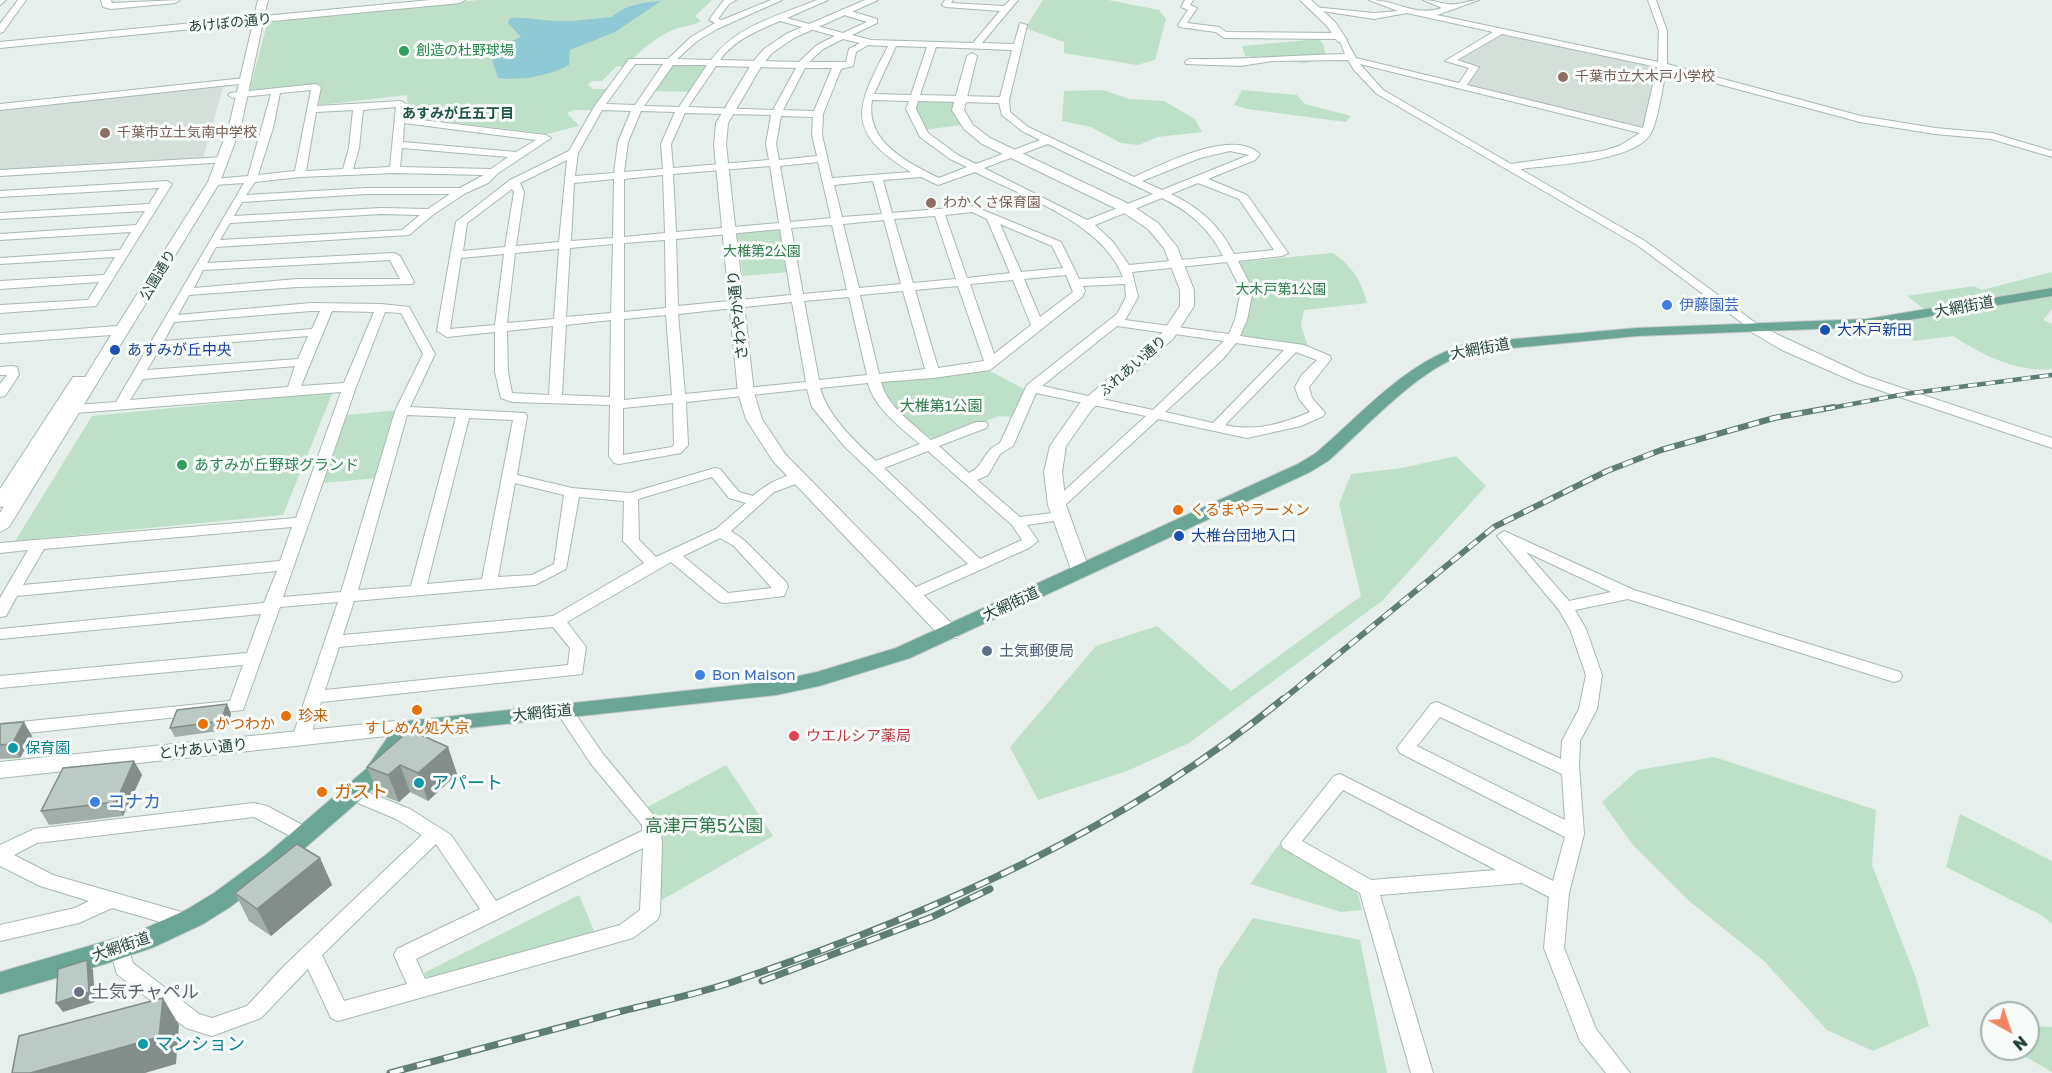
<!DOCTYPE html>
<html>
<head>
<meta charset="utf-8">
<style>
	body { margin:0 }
	#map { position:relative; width:2052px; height:1073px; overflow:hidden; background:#e6efeb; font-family:"Golos Text",sans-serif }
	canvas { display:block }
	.north { position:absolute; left:1980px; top:1001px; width:60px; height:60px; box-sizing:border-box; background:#f7fbf9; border:2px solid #a3b1ad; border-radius:50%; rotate:140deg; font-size:16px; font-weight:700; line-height:24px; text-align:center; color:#24423a }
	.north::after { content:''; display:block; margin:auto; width:21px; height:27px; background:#f4845f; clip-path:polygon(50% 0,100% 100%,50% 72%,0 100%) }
</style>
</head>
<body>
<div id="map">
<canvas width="2052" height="1073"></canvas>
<div class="north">N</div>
</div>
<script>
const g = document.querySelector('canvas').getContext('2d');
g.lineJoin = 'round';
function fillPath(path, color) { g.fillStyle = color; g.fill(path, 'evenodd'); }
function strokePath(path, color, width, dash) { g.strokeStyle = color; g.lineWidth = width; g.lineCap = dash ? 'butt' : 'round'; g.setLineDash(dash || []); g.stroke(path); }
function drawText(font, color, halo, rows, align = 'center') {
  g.font = font + ' "Golos Text","Noto Sans JP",sans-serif'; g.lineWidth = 6; g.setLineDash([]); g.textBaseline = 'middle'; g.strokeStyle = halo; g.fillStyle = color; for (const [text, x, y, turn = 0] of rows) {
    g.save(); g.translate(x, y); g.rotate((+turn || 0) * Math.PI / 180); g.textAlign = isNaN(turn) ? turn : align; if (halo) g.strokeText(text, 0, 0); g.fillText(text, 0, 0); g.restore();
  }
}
fillPath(new Path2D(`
	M1504,34L1657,68L1643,127L1465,86L1479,66L1456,59Z
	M224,84L203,158L0,171V109Z`), '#d4dfda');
fillPath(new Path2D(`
	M479,0H712L695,16L701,21C688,28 680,26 670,31C656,38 635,54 626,67L617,66L602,81H592L588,85L593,89H610L594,110H574L567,113L579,126L547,134L408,117L407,95L319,105L320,84L249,92L267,24L279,20Z
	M1043,0H1108L1159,10L1166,19L1155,60L1137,65L1064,53V42L1025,28Z
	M1319,39L1323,44L1327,59L1306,63L1245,56L1242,46Z
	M674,63L710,64L690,92L653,91Z
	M1103,90L1129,99L1164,101L1195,119L1202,132L1157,137L1139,145L1121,143L1091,127L1062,121L1064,91Z
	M1242,90L1297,95L1305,104L1351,116L1346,122L1247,109L1234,105Z
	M917,100L955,101L954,114L961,125L924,130L915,108Z
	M777,228L781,229L788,272L743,276L736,234Z
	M1333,253C1353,267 1361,280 1367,303L1304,310L1301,325L1308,347L1239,335C1254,305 1252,292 1239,262Z
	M2052,272V309L2043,320L2052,324V369C2017,373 1981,354 1953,336L1914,341L1897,324L1932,315L1907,296L1974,286L1982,290Z
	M986,369L1024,389L1015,417L999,416L935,441L900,415L880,383Z
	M333,392L283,515L15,541L92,416Z
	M399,410L378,478L322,483L346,415Z
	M1456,456L1486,486L1382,601L1189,743L1127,771L1038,800L1010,747L1096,646L1157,626L1231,691L1361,596L1339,504L1351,474L1402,468Z
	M1714,757L1876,810L1872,865L1916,978L1929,1026L1873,1051L1827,1030L1764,961L1688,900L1633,845L1602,802L1638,770Z
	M726,765L773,836L660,901L646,808Z
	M1960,814L2052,861V924L2043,916L1946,867Z
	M1280,843L1355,884L1362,910L1341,912L1250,884Z
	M579,895L595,933L427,978L424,973Z
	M1253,918L1360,940L1387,1073H1192L1219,969Z
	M2028,1026L2052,1027V1072L2012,1049H2028Z`), '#bfe0c8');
fillPath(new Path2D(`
	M661,1L615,32L570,50L569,65C548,76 522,81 498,78L491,56L493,49L521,37L508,23L510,18C523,17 532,19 544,20C566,23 590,19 612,17C624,5 645,2 661,1Z`), '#8ec9d4');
const minor = new Path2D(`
	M0,0H6L0,5Z
	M18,0H26L3,32L0,33V24Z
	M724,0H736L729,4L718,19L722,20L771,0H782L717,29L697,41L677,59L711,60C735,26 780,15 817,0H828L787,18L843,33L867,22L841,14V10L844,9L877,19V23L852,35L871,40L973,43L1000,11L946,7L942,5L945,0H953L951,3L1004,6L1010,0H1018L982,43L1014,44L1020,23L1027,25L1009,100L1010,112L1028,127L1134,177C1164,164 1232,128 1260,154L1255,160L1208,179L1247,195L1288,253L1282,256L1238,261L1253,290L1247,320L1240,336L1304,345L1330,356L1331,359L1309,387L1312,398L1325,413L1323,416L1301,426L1247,438L1158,419L1062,508L1057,509L1050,505L1052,502L1146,416L1036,393L1013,446L1000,454L988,475L977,480L1020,517L1061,512L1068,516L1061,520L1027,525L1038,541L1029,548L913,600L907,599L905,595L907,591L968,564L845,447L812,407L807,389L686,402L688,445L681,453L619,464L614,463L609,456L610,405L512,402L501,398L495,372V332L447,337L437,331L456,222L510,180L569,151L594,107L629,59H668L691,37L715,23L709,20ZM780,21L835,36L817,45L799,62L720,60C734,40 757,31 780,21ZM843,39L860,43L849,49L846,62H809L823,49ZM868,45L888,46C856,108 844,131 911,172L832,178L822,135L823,114L841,69L853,66L856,52ZM896,46L927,47L911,95L874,94ZM936,47L1012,50L1000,97L920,95ZM635,64H663L635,105L606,104ZM673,65H707L679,107L644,106ZM716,66L796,68L773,110L688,107ZM805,68H832L814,111L783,110ZM872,100L909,101L906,109L920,137L950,159L967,167L939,178C907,162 865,142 872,100ZM918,101L999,103L1002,115L1022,131L1040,140L976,164L958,155L928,133L916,109ZM602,110L631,111L618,142L614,173L575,176L578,153ZM641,111L675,112L661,144L663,169L624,172L628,142ZM685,113L771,115L766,144L769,160L673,168L671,144ZM781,116L813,117L812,135L817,156L779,160L776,144ZM1048,144L1153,194L1087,220L984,168ZM1230,151L1249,155L1162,190L1142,181L1200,158ZM567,160L559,242L516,246L524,192L520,183ZM818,162L831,218L790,222L780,166ZM770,166L779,223L676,232L673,174ZM975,172C1024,197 1103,223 1123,277L1079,279L1061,242L973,206L892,213L883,180L921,177L938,185ZM663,175L665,233L624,237V179ZM614,179L613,238L571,241L574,183ZM873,181L882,214L842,217L834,185ZM1198,183L1239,199L1274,250L1234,254C1220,226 1200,208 1171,194ZM512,189L514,192L505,247L463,251L467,223ZM1162,198C1189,211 1209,228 1223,256L1129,265L1113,242L1095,225ZM972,212L987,219L1010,273L967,278L945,215ZM935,216L956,279L913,283L894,219ZM884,220L901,284L859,288L843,224ZM1000,224L1052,246L1063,268L1021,272ZM832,225L847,290L803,294L791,228ZM780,229L791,295L678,306L676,239ZM665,240L666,308L624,312V243ZM613,244L611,313L566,317L570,248ZM559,249L554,319L507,323L515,253ZM504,254L495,325L450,329L461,258ZM1227,262L1241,290L1235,320L1229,334L1125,320L1138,297L1132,272ZM1066,275L1073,292L1040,317L1024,279ZM1013,280L1031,325L994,354L970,284ZM1125,284L1126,297L1117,314L1027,385L1000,443C982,451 985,466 969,473L939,446L986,428L988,425L986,422H976L931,440C913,424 887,406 881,382L933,378L990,370L1082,297L1085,291L1083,286ZM958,286L984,361L938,368L915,290ZM903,291L925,369L879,374L860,295ZM849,297L867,375L819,380L804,301ZM792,302L806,382L685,394L678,314ZM666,315L672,395L624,400V319ZM611,320L610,397L562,395L566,325ZM553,326L549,395L512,393L508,372L507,331ZM1117,326L1224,341L1153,410L1042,386ZM1236,343L1284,350L1213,423L1165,412L1223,359ZM1296,352L1317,360L1301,376L1295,387L1299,399L1310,412C1282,424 1255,432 1225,425ZM868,383C874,408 901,428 920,444L876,461C854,440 829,418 820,388ZM673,403L674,444L672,447L623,455V408ZM928,451L1012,525L1022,540L980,559L884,468Z
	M1185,0H1193L1190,5L1197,8L1187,23L1219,27L1226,32L1339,33L1345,38L1356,58L1459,83L1469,68L1445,61L1493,32L1407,13L1374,19L1309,9L1313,7L1374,13L1398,11L1369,0C1398,0 1413,17 1442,8L1423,0C1433,0 1439,3 1448,4C1457,6 1469,0 1479,0L1437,15L1658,62L1659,31L1648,0H1656L1667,31V64L1861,116L1935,128L1992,133L2052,151V157L1991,139L1935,134L1860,122L1666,70C1663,84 1658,121 1651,133C1635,162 1551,165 1520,169L1645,241L1757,324V330L1753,331L1637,245L1377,94L1354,70L1348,60L1272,61L1240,66L1186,64L1185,62L1189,59C1241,60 1293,55 1345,54L1339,39L1224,38L1216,32L1179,27L1178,25L1188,10L1181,7ZM1502,34L1657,67L1643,128L1467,85L1479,67L1457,60ZM1360,64L1640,133L1619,146L1603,151L1511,164L1383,90Z
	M245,78L250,81L248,83L0,110V104Z
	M316,84L321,87L317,106L401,101L406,104L405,118L546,135L551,138L497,174L488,183L466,193L434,214L409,235L216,247L207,263L394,253L400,256L414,282L412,284L297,287L189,295L178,315L311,303L381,304L409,307L435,354L410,407L525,413L527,416L517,475L572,488L630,493L715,468L720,469L739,492L753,496C764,486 788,471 804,475L806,478L804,481L774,492L731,531L744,540L786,582L788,586L784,596L725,603L719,602L671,562L567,622L586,647L582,674L321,702L310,738L307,742H295L292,738L338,602L280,607L243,710L0,736V724L230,701L243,665L0,688V676L247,653L261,614L0,639V629L264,603L277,571L17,596L6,616L0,617V598L28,550L0,553V543L296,518L341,392L63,414L56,410L63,406L116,402L244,183L214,185L209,182L214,179L248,176L271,94L233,98L228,95L230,93ZM311,90L295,171L258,175L273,128L280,93ZM396,107L390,167L353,169L359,148L363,110ZM353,110L349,148L343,169L306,171L316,112ZM404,123L536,140L516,152L403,142ZM402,148L508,157L491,169L400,167ZM395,173L484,175L460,188H366L246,195L255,182L300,177ZM366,194H450L428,209L381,208L234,216L242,202ZM381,214L420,215L402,230L220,240L230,223ZM390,260L400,279H297L194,288L203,270ZM311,311H320L312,329L164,341L174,322ZM332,311L374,312L344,383L301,386ZM385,312L401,313L423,354L395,411L341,592L283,597L356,387ZM308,336L298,359L147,370L160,348ZM295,366L288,387L130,400L143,379ZM407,415L456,417L411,586L358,590ZM469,418L513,420L482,579L427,584ZM712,477L729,498L746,503L716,529L656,557L639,540L638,499ZM515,483L564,495L554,564L532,575L498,577ZM579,497L624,501L623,541L644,563L553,616L343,635L354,601L535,585L566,569ZM292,527L280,561L23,585L44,549ZM720,538L734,546L772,588L728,593L683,556ZM553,627L570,648L568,665L325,690L339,647Z
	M224,157L228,158V162L0,176V170Z
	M167,181L172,184L96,306L0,313V305L88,300L99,282L0,289V281L104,275L115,257L0,264V258L120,250L131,232L0,240V234L136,225L145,211L0,219V213L149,204L159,188L0,197V191Z
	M12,366L17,367L19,375L5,396L0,397V384L7,375H0V367Z
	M1504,531L1634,590L1900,672L1902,676L1900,680L1894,682L1628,599L1575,610L1586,629L1602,675L1597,709L1580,741L1579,766L1584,834L1569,893L1564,948L1596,1029L1630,1073H1606L1580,1041L1544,948L1549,897L1522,883L1380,895L1433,1073H1411L1360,893L1283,848L1281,843L1334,776L1340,774L1553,881L1565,837L1400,753L1397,748L1431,704L1437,702L1561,759L1562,741L1579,709L1586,675L1570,629L1559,610L1497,536ZM1526,552L1611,592L1569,601ZM1440,717L1562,774L1565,820L1417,746ZM1343,790L1496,870L1371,880L1302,841Z
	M564,704L570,706L603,754L660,823L662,844L660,914L657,920L633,938L338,1021L331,1018L308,969L261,1018L212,1036L186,1028L117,974L110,950L113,944L120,942L127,944L133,963L199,1014L212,1018L247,1006L285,965L422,835L396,819L346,798L343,793L346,788L352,786L410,809L451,835L496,901L642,831V825L591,764L558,714L555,710L558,706ZM436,844L480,909L397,949L394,955L407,984L344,1001L322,955ZM643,848L640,910L620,925L425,979L416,959Z
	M254,803L267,806L310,829L312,834L310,839L303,841L296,839L254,817L37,843L14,855L53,875L192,915L195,921L192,927L185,929L112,908L79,923L0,941V925L75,908L89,901L40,886L0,866V845L34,829Z`);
const tertiary = new Path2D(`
	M101,0H111L112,3L180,0L175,3L111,9L103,7Z
	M258,0H268L264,16L430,0H465L460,3L263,22L241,126L220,182L9,527L0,532V513L4,506L0,507V489L73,377H85L111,335L0,343V335L117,326L208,182L229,126L253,23L0,48V42L254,17Z
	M865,0H878L794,38L772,53L762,65L728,123L726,145L754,393L762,419L785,454L956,628L959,633L956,638H942L773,461L746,419L738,393L714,145L716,123L752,63L764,49L786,34Z
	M1300,0H1311L1335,22L1347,40L1346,42H1338L1327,26Z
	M972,53L977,56L964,110L973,125L990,138L1131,205L1158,223L1177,247L1194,290V306L1173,339L1092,409L1066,446L1062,472L1066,505L1090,572L1081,578L1072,572L1048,505L1044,472L1050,446L1080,403L1162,333L1180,306V290L1164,248L1148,229L1121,211L982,144L964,129L952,110L967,56Z
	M1753,323L1866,376L2052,438V448L1855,382L1782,350L1748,330L1746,327L1748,324Z
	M405,720L412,722L415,727L412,732L405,734L0,778V762Z`);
const primary = new Path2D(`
	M2052,288V296L1867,327L1637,336L1471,352C1419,367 1369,425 1328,461L1310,472L910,658L819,686L776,695L412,734L382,781L283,867L230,907L203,924L154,947L105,964L0,994V972L137,932L186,910L214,893L267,854L366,769L398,722L776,681L817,672L896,648L1298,464L1316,453C1363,413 1408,359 1470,343L1637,328L1867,319Z`);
strokePath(minor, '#a8b8b2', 2);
strokePath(tertiary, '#a8b8b2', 2);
strokePath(primary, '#c2cac8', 2);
fillPath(minor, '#fff');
fillPath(tertiary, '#fff');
fillPath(primary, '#6aa596');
const railFar2 = new Path2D(`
	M1826,409L1905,394L2052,375`);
const railFar1 = new Path2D(`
	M1281,701L1494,527L1607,471L1661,450L1774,418L1834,407`);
const rail = new Path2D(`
	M762,981L932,917L990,889
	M390,1073C467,1052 545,1032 622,1011C662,1001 703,993 741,979C934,913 1124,829 1283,699`);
strokePath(railFar2, '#5f7d75', 4.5);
strokePath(railFar1, '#5f7d75', 6);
strokePath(rail, '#5f7d75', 7);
strokePath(railFar2, '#f7fbf9', 3, [9]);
strokePath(railFar1, '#f7fbf9', 4, [11]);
strokePath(rail, '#f7fbf9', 4.5, [14]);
fillPath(new Path2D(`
	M227,704L231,714L226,730L175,737L170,728Z
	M0,724L32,736L20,758L0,759Z
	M448,747L457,774L428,801L410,792L399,802L378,794L367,767Z
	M134,761L142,775L123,816L49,825L41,811Z
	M320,858L332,885L271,936L249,921L235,893Z`), '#a1aea9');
fillPath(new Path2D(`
	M227,704L231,714L226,730L221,721Z
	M24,722L32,736L20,758L12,744Z
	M448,747L457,774L428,801L418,773Z
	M134,761L142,775L123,816L116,802Z
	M400,765L410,792L399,802L388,775Z
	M320,858L332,885L271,936L257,909Z
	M87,960L93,970L95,1002L63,1012L56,1003Z
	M163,998L179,1025L176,1064L145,1073H30Z`), '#838d89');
const building = new Path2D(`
	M227,704L221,721L170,728L177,710Z
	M24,722L12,744L0,745V724Z
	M410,730L448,747L418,773L400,765L388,775L367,767Z
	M134,761L116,802L41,811L63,768Z
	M297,844L320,858L257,909L235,893Z
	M87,960L89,992L56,1003L58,969Z
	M163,998L159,1037L30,1073H12L19,1036Z`);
fillPath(building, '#bbcac4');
strokePath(building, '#838d89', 1.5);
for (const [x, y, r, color] of [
	[404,51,6,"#2e9e5b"],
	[1563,77,6,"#8d6e63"],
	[105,133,6,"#8d6e63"],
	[931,203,6,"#8d6e63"],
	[1667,305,6,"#3f7fe0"],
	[1825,330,6,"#1a4fb4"],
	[115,350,6,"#1a4fb4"],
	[182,465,6,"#2e9e5b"],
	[1178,510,6,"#e8710a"],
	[1179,536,6,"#1a4fb4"],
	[987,651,6,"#5c6f8a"],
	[700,675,6,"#3f7fe0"],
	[417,710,6,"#e8710a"],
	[286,716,6,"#e8710a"],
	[203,724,6,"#e8710a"],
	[794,736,6,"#e0444e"],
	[13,748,6,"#0f9aa8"],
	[419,783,6,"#0f9aa8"],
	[322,792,6,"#e8710a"],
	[95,802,6,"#3f7fe0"],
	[79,992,6,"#6b7280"],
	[143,1044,6,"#0f9aa8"]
]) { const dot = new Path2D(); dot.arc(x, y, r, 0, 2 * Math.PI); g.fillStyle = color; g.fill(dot); strokePath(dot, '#f7fbf9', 2); }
drawText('14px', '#24423a', '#f7fbf9', [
	["あけぼの通り",230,23,-6],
	["公園通り",158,275,-59],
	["ふれあい通り",1133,366,-41]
]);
drawText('14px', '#27864d', '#f7fbf9', [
	["創造の杜野球場",416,51]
], 'left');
drawText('14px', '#785e54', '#f7fbf9', [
	["千葉市立大木戸小学校",1575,77],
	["千葉市立土気南中学校",117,133],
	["わかくさ保育園",943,203]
], 'left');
drawText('bold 14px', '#1f5548', '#f7fbf9', [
	["あすみが丘五丁目",458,114]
]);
drawText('14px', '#2d7a4b', '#f7fbf9', [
	["大椎第2公園",762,252],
	["大木戸第1公園",1281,290]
]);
drawText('15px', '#366cbe', '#f7fbf9', [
	["伊藤園芸",1679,305],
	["Bon Maison",712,675]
], 'left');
drawText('15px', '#24423a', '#f7fbf9', [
	["大網街道",1964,307,-10],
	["さわやか通り",738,315,-96],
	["大網街道",1480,349,-10],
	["大網街道",1011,604,-25],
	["大網街道",542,713,-6],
	["とけあい通り",203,749,-6],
	["大網街道",121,947,-19]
]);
drawText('15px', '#164399', '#f7fbf9', [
	["大木戸新田",1837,330],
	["あすみが丘中央",127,350],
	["大椎台団地入口",1191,536]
], 'left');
drawText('15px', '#2d7a4b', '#f7fbf9', [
	["大椎第1公園",941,406]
]);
drawText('15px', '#27864d', '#f7fbf9', [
	["あすみが丘野球グランド",194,465]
], 'left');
drawText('15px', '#c56008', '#f7fbf9', [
	["くるまやラーメン",1190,510],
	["珍来",298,716],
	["かつわか",215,724],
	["すしめん処大京",417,728,"center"]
], 'left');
drawText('15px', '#4e5e75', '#f7fbf9', [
	["土気郵便局",999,651]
], 'left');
drawText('15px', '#be3a42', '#f7fbf9', [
	["ウエルシア薬局",806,736]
], 'left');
drawText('15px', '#0d838f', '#f7fbf9', [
	["保育園",25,748]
], 'left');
drawText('18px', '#0d838f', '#f7fbf9', [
	["アパート",431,783],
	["マンション",155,1044]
], 'left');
drawText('18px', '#c56008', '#f7fbf9', [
	["ガスト",334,792]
], 'left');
drawText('18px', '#366cbe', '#f7fbf9', [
	["コナカ",107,802]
], 'left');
drawText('18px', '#2d7a4b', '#f7fbf9', [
	["高津戸第5公園",704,826]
]);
drawText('18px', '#5b616d', '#f7fbf9', [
	["土気チャペル",91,992]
], 'left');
</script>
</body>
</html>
